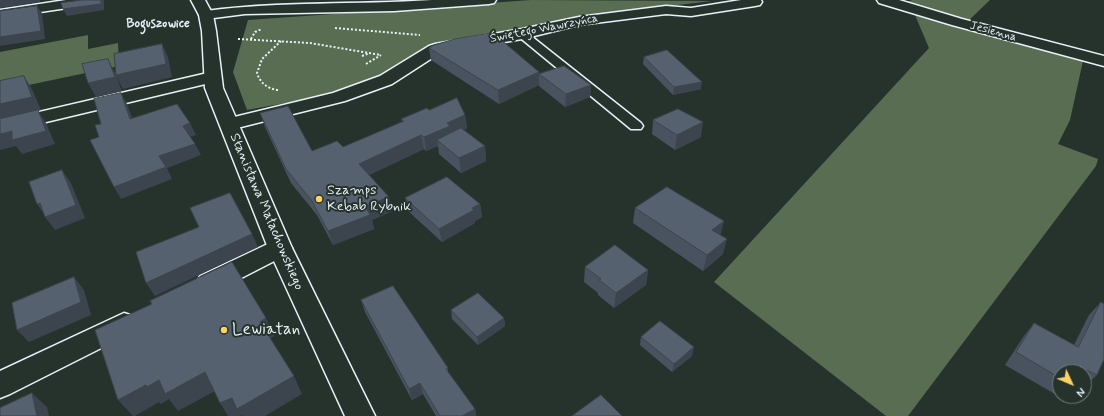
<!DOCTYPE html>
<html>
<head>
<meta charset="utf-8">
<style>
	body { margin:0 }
	#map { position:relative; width:1104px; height:416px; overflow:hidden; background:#26332d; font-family:Mynerve,sans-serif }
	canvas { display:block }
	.north { position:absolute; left:1052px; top:364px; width:40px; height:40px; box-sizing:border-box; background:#26332d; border:1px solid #747f7e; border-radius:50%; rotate:134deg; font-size:11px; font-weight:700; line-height:16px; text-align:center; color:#e8f1f8 }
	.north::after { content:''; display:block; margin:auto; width:14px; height:18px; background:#ffd166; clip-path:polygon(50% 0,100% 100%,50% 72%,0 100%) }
</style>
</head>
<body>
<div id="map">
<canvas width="1104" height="416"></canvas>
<div class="north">N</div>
</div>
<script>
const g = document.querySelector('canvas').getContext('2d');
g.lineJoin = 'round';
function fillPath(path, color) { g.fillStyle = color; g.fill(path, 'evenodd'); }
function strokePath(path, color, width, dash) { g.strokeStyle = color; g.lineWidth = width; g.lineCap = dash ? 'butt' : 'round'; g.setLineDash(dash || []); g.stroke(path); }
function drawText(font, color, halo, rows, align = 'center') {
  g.font = font + ' Mynerve,sans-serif'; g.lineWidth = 4; g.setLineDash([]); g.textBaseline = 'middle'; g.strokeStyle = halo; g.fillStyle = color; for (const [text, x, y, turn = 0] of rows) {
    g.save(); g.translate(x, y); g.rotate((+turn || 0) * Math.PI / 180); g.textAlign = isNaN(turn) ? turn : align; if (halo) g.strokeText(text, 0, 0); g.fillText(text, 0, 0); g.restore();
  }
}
fillPath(new Path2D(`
	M531,0L712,1L609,13L434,45L370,81L324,96L247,110L233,72L248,20Z
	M912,0H990L966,23L906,3Z
	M915,15L1083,61L1070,120L1058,144L1098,159L1096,166L908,416H886L714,282L929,48Z
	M88,35V49L118,43L119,66L0,91V52Z`), '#586d51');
const service = new Path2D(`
	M522,31L526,32L641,123L643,126L641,129H631L518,36L517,34L518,32Z`);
const minor = new Path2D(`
	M66,0H101L99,3L94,4L0,18V10Z
	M432,0H496L494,3L489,4L394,11L245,14L206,19L201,18L199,15L201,12L206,11C281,1 357,5 432,0Z
	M741,0H761L762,2L760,5L755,6L691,16L666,14L579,25L522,39L440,53L392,84L345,101L229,130L222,128L220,124L222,120L333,93L380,76L429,46L435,44L522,29L579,17L666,6L691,8Z
	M877,0H899L962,19L1104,56V66L952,25L879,3Z
	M212,72L218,73L220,77L218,81L0,133V121Z
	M280,240L288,242L292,248L288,254L218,290L209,292L200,290L197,283L200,276L272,242Z
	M124,313L133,316L137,324L133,332L10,394L0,398V371Z`);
const tertiary = new Path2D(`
	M191,0H205L213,15L216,31L223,88L292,248L375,416H345L268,248L205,88L202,31L199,15Z`);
strokePath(service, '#e8f1f8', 3);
strokePath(minor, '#e8f1f8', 3);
strokePath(tertiary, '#e8f1f8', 3);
strokePath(new Path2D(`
	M335,28L420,35
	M238,39L310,43L381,55
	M251,39L255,32L262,29
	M362,56L370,53
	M366,64L381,55
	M278,90C268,89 260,83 257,73L262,59L281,41`), '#e8f1f8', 2, [2, 2]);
fillPath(service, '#26332d');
fillPath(minor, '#26332d');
fillPath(tertiary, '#26332d');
fillPath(new Path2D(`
	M429,48L539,72V74L591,85L590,97L565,107L539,86V85L499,104L431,60Z
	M644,57L701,89L673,95L643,64Z
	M429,110L465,115L467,128L464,130L485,146L486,161L461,173L439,154L438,146L426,151L424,149L369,175L389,197L392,211L372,220L374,229L333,245L317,215L291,183L265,127L260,113L312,151L343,147L402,122L401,119Z
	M653,120L701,137L675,150L652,134Z
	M405,198L480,204L482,217L475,221V223L442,242L408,211Z
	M635,208L724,221L720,235L723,254L703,271L633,223Z
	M585,267L648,270L646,285L614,308L598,295V293L584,282Z
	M361,300L448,368V372L475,409L476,416H436L423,394L412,400L365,312Z
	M1101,302L1097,375L1084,387V372H1060V396H1062L1060,397L1005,365L1024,336L1034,323L1074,345L1089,315Z
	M451,310L504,318L505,326L478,345L452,319Z
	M641,337L692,356L672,372L640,345Z`), '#49535f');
fillPath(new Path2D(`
	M0,0H40V2L0,8Z
	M101,0H104V10L67,16L63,9Z
	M37,6L42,13L45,39L0,46V37Z
	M162,44L168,57L172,77L123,89L116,76L122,91L96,97L88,83L108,59L116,75Z
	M539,72V85L499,104L498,90Z
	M24,76L32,89L41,110L38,111L46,123L55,144L22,154L16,146L0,150V134L12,131H46L0,119V104Z
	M702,82L701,89L673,95L674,87Z
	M591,85L590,97L565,107L566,94Z
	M121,93L127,104L137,131L130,119Z
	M465,115L467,128L452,136L437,140L438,146L426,151L424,137L447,123Z
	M703,122L701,137L675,150L677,135Z
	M190,123L196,135L189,137L183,126Z
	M421,135L424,149L363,178L359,164Z
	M195,144L201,155L167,168L172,179L121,199L114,187L159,156Z
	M485,146L486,161L461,173L459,158Z
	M62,170L71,183L85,218L55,230L45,217H46L37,204Z
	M389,197L392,211L372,220L374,229L333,245L328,231L365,206Z
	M480,204L482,217L475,221V223L442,242L439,229Z
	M724,221L720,236L712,230Z
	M252,234L258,247L155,296L146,283Z
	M727,239L723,254L703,271L707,255Z
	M648,270L646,285L614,308L616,293Z
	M74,277L84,290L91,315L29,342L17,330Z
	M266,318L274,336L269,339L260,322Z
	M504,318L505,326L478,345L477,337Z
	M694,347L692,356L672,372L674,364Z
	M205,372L217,390L178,411L169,399L161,404L159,402L135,416H133L118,400L146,385L159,380Z
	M294,376L302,394L265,416H242V415L240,416H228L220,403L232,398Z
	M420,383L423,394L412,400L409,389Z
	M32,393L47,407L49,416H37Z
	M475,409L476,416H462Z`), '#3c444d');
const building = new Path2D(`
	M82,0H101V4L63,9L61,3Z
	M37,6L41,31L0,37V11Z
	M493,33L539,72L498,90L429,48L434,45L455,39Z
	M162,44L166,64L116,75L114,54Z
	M667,50L702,82L674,87L644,57Z
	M108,59L115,77L88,83L82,64Z
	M564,66L591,85L566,94L539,74Z
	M24,76L32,97L0,104V81Z
	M121,93L130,119L177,104L190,123L183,126L195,144L159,156L166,167L114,187L90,140L99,137L95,125L101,124L94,99Z
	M457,98L465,115L447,123L450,126L424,137L421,135L359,164L389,197L365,206L370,215L328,231L312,201L286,169L260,113L288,106L312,151L337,141L343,147L404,121L401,119L427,108L429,110Z
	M678,109L703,122L677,135L653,120Z
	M38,110L46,131L12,140V131L0,134V119Z
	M461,128L485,146L459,158L437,140Z
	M62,170L76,205L45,217L40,203L37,204L29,182Z
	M447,177L480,204L472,208L474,210L439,229L405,198Z
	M667,187L724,221L712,230L727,239L707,255L635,208Z
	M230,193L252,234L146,283L136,252L199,227L190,208Z
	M615,245L648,270L616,293L599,280L601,279L585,267Z
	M232,262L266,318L260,322L294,376L237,409L232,398L220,403L205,372L165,394L159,380L147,387L146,385L118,400L95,330L152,304L150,301Z
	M74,277L81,302L17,330L12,303Z
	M393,286L448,368L446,369L475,409L462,416H440L420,383L409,389L361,300Z
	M478,293L504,318L477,337L451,310Z
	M1101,302L1104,304V359L1097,375L1082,368L1080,372H1060V378L1016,352L1034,323L1078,347Z
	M660,321L694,347L674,364L641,337Z
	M32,393L37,416H0V408Z
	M601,395L622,416H572Z`);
fillPath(building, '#55616e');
strokePath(building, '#3c444d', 1);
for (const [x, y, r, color] of [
	[319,199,4,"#ffd166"],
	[224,330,4,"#ffd166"]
]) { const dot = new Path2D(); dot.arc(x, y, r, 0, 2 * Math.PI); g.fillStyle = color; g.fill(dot); strokePath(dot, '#26332d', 1.5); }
drawText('12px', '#e8f1f8', '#26332d', [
	["Świętego Wawrzyńca",544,29,-11],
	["Jesienna",993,32,15]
]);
drawText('bold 13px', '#e8f1f8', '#26332d', [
	["Boguszowice",158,24]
]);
drawText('14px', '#e8f1f8', '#26332d', [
	["Szamps",327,191],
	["Kebab Rybnik",327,207]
], 'left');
drawText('14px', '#e8f1f8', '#26332d', [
	["Stanisława Małachowskiego",266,212,67]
]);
drawText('17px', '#e8f1f8', '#26332d', [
	["Lewiatan",232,330]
], 'left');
</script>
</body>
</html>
